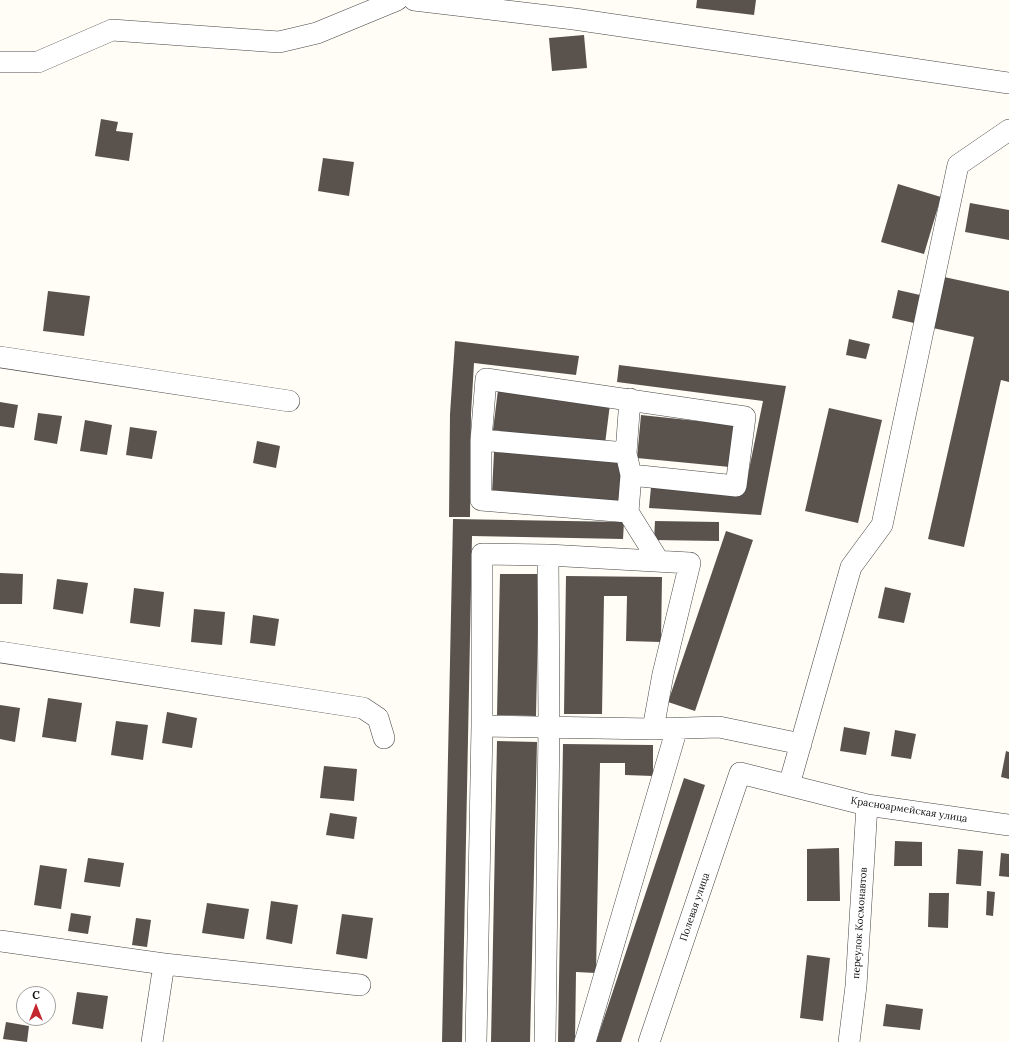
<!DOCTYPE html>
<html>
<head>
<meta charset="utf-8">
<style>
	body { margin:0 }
	#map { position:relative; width:1009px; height:1042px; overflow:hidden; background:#fffdf5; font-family:Lora,serif }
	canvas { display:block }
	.north { position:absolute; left:16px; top:986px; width:40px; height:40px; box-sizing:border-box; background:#fff; border:1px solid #a0a0a0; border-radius:50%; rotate:0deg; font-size:11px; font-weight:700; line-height:16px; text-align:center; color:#111 }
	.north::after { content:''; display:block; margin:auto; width:14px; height:18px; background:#c4262e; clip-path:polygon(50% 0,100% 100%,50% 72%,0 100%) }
</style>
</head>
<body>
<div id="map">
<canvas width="1009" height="1042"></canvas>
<div class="north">С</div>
</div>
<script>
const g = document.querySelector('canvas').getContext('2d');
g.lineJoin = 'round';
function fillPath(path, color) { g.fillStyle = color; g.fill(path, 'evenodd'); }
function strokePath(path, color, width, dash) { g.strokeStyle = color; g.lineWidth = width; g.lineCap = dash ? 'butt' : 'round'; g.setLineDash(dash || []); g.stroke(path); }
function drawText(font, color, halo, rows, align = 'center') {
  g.font = font + ' Lora,serif'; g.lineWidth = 4; g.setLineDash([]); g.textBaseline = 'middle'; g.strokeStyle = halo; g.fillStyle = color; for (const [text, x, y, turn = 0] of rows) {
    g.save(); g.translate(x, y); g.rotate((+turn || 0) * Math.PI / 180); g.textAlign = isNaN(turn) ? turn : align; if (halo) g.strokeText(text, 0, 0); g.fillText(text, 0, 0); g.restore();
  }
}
fillPath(new Path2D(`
	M697,0H756L754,15L696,8Z
	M584,35L587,68L552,71L549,38Z
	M101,119L118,122L116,131L133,133L129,161L95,156Z
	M323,158L354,162L349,196L318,191Z
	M898,184L941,197L924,254L881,242Z
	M970,203L1009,210V240L965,232Z
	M944,277L1009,291V382L1001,380L964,547L928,539L974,337L933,328Z
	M898,290L920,295L914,323L892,318Z
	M48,291L90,296L84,336L43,331Z
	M849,339L870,344L866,359L846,355Z
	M455,341L579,356L576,375L474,363L471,414L470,517H449L450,414Z
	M619,365L786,386L761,515L649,508L651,487L744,494L763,401L617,382Z
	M498,390L610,404L605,444L493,430Z
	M0,402L18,405L14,428L0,426Z
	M829,408L882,420L858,523L805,511Z
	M38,413L62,416L57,444L34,440Z
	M641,415L735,425L730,467L637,458Z
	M85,420L112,425L107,455L80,451Z
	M130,427L157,431L152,459L126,455Z
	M257,441L280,446L276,468L253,463Z
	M494,452L621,460L619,501L492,493Z
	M453,519L624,522L623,539L472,536L462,1042H442Z
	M655,521L719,522V541L654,540Z
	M726,531L753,540L695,711L668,702Z
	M0,573L23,574L22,604H0Z
	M500,574H539L536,716L497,715Z
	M566,576L662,577L661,642L626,641L627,596H604L602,714H564Z
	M57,579L88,583L83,614L53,609Z
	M885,587L911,593L904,623L878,618Z
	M134,588L164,592L160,627L130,623Z
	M194,609L225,612L222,645L191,642Z
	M253,615L279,619L275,646L250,643Z
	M48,698L82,703L76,742L42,737Z
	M0,705L20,708L15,742L0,739Z
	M167,712L197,718L192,748L162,743Z
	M116,721L148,725L143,760L111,755Z
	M844,727L870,732L866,755L840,751Z
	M895,730L916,734L911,759L891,756Z
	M497,741L537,742L530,1042H491Z
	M563,744L653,745V776L625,775V763H600L596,973L576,972L575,1042H558Z
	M1006,751L1009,752V779L1001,777Z
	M324,766L357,769L354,801L320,798Z
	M684,778L705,785L621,1042H596Z
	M330,813L357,817L354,839L326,835Z
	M895,841L922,842V866H894Z
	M839,848L840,901H807V849Z
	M958,849L983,851L981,886L956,884Z
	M1001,853L1009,854V877L999,876Z
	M88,858L124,863L120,887L84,882Z
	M40,865L67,869L61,909L34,905Z
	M987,891L995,892L993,916L986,915Z
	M929,893H949L948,928L928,927Z
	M271,901L298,905L292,944L266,939Z
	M207,903L249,909L244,939L202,933Z
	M71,913L91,916L88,934L68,931Z
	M342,914L373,918L367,959L336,954Z
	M136,918L151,920L147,947L132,945Z
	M807,955L830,958L823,1021L800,1018Z
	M77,992L108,996L103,1029L72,1024Z
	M886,1004L923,1009L920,1030L883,1026Z
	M6,1022L29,1026L27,1042L3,1039Z`), '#5a524d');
const minor = new Path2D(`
	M414,0L574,19L1009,83
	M0,62H38L112,30L279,42L317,33L397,0
	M0,357L289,401
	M481,440L626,453
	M631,475L736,486L745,417L486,379L481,440V500L628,512L658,560
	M628,512L631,475L626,453L630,399
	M0,652L363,708L378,718L384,738
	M482,726L653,729L719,727L801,744
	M789,785L851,567L882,525L958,165L1009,130
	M0,941L164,964L152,1042
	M164,964L360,985
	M476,1042L482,726V554L548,555L690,563L663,674L653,729
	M545,1042L549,727L548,555
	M585,1042L677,728
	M649,1042L740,773L867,805L1009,825
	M849,1042L856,986L867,805`);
strokePath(minor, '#444', 22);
strokePath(minor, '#fff', 21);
drawText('10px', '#111', '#fff', [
	["Красноармейская улица",909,810,9],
	["Полевая улица",695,907,-71],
	["переулок Космонавтов",860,923,-86]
]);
</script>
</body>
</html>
